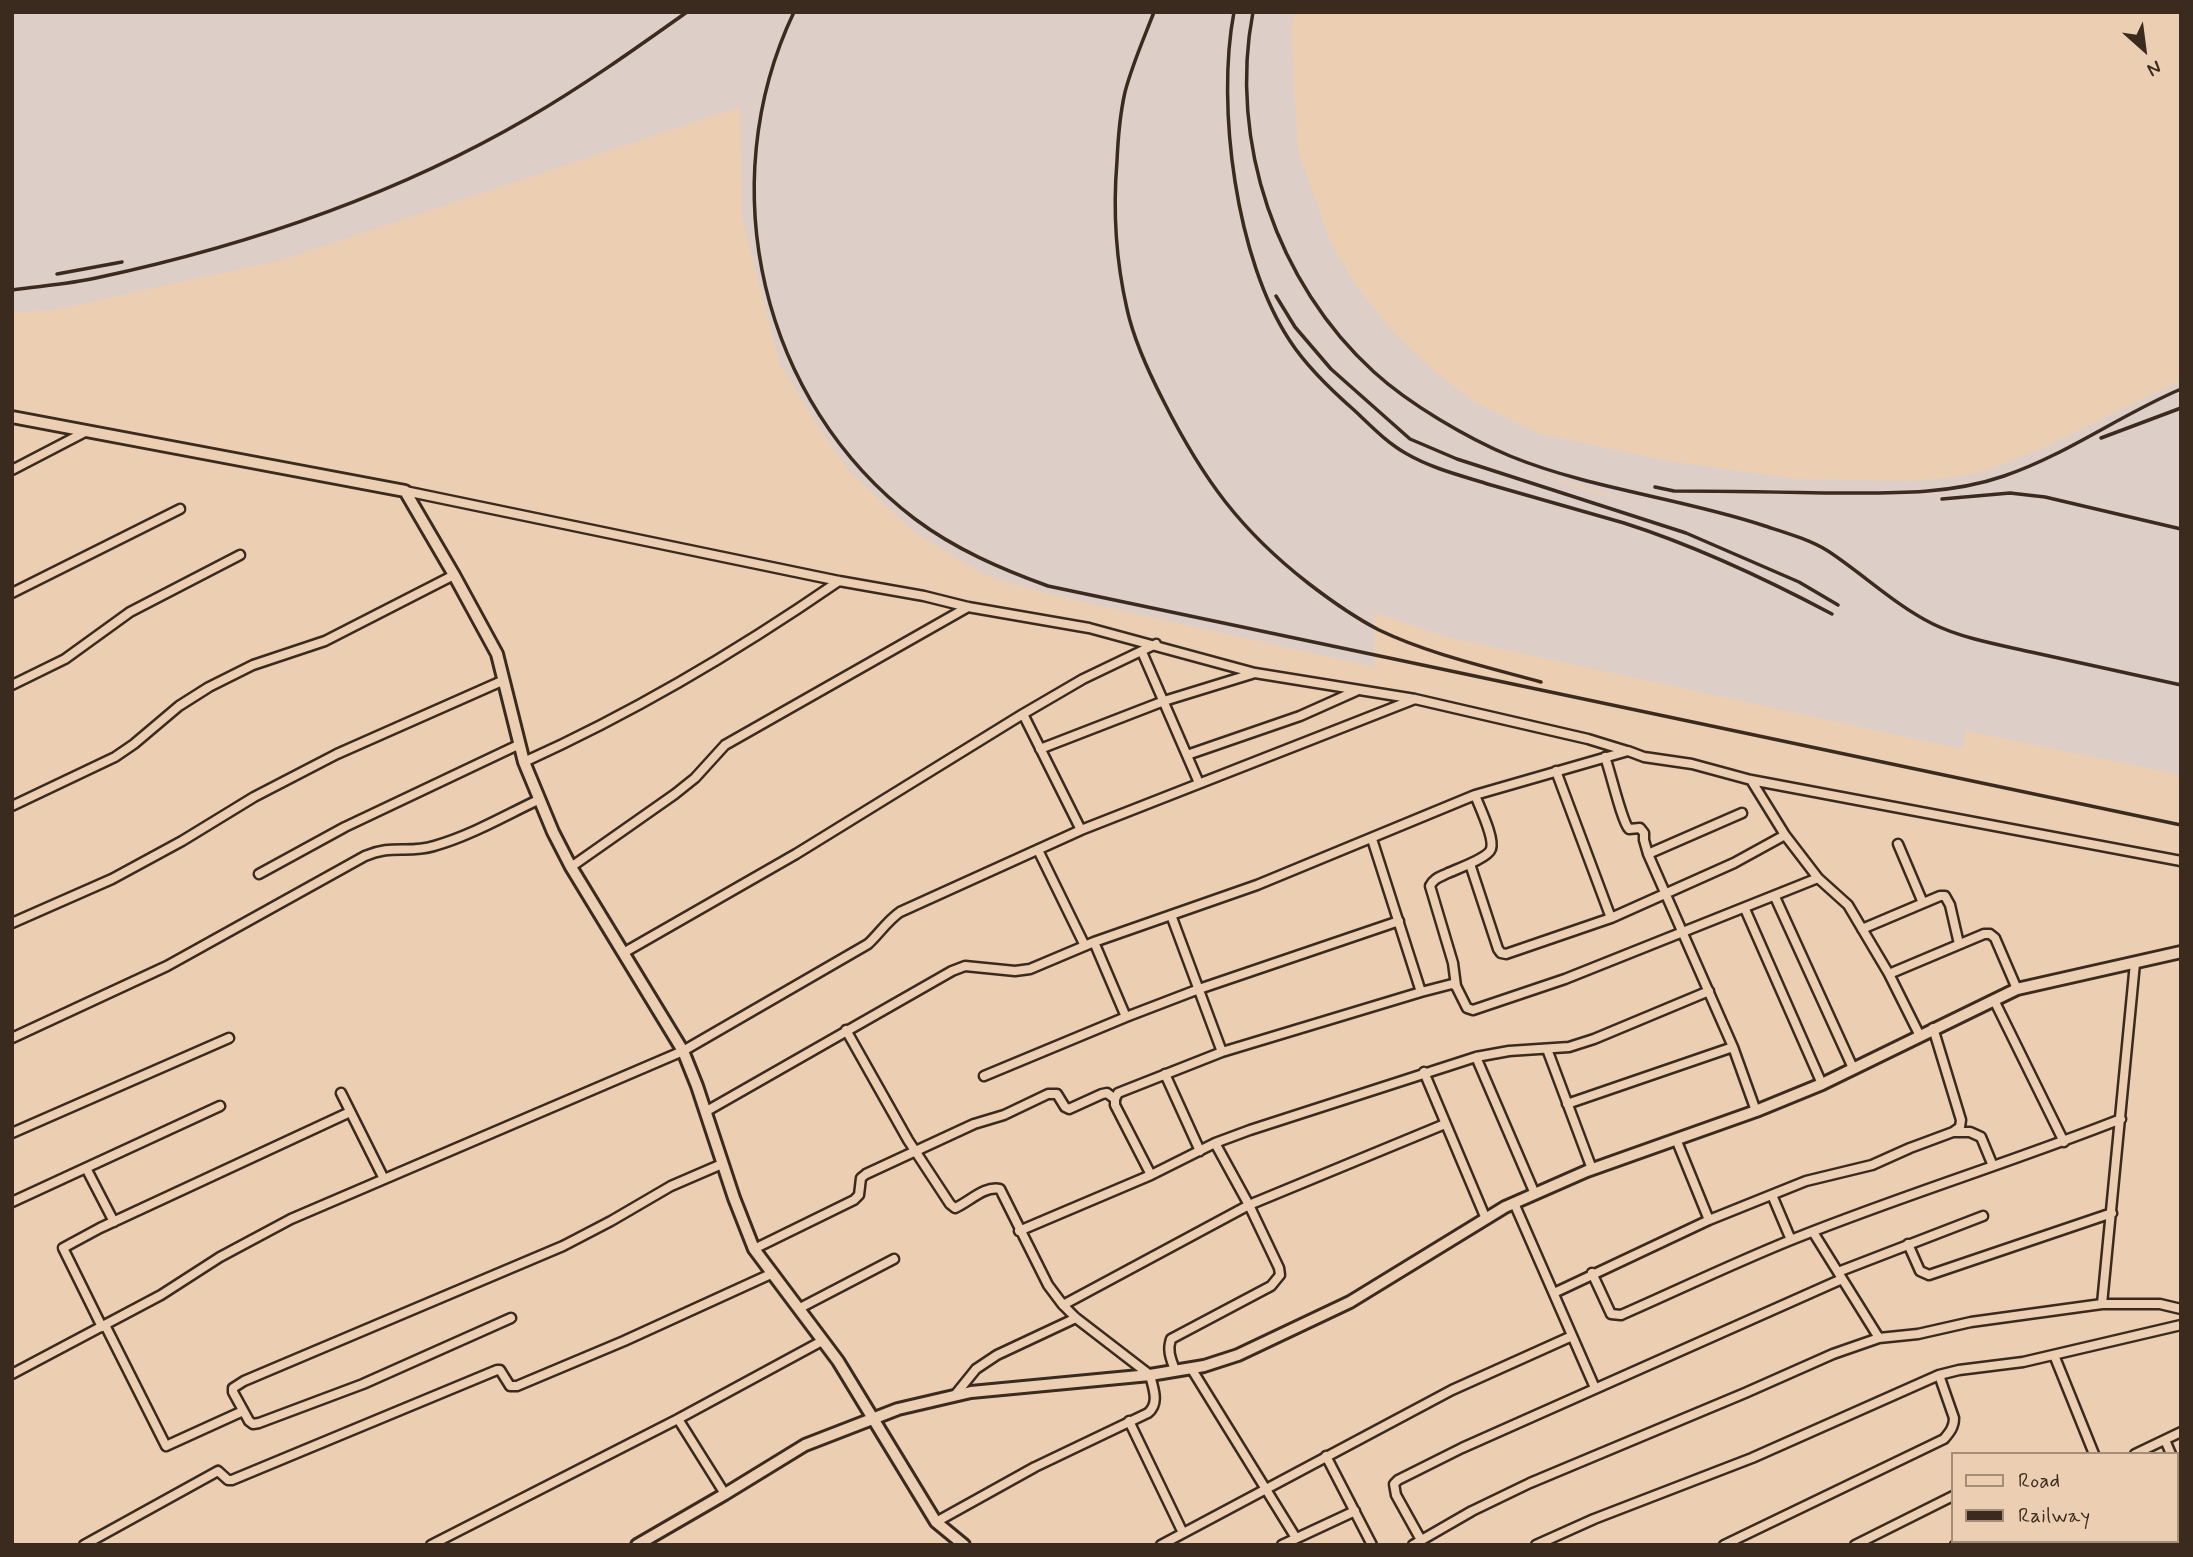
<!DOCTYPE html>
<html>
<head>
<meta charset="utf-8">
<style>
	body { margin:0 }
	#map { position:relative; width:2193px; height:1557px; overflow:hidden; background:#eccfb2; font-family:Mynerve,sans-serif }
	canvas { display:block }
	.frame { position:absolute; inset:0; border:14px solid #3b2a1e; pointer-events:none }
	.legend { position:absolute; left:1951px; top:1452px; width:228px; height:91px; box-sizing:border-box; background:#eccfb2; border:2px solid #a58d77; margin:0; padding:9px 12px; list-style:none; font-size:21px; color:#3b2a1e }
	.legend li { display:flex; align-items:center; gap:14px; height:35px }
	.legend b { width:35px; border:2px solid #a58d77 }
	.north { position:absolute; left:2109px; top:14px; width:70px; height:70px; -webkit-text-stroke:5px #eccfb2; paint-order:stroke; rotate:152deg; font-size:19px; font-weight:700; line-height:28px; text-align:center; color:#3b2a1e }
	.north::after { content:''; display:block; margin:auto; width:24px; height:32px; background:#3b2a1e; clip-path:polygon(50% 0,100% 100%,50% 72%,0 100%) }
</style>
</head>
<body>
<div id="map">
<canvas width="2193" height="1557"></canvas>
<div class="frame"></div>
<ul class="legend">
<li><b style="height:9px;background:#eccfb2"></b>Road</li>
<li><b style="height:9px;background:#3b2a1e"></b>Railway</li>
</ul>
<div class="north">N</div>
</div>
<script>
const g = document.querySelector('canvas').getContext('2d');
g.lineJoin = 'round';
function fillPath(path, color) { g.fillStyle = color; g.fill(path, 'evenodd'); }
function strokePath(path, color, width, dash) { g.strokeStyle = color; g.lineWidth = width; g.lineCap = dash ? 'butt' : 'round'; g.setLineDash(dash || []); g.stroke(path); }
fillPath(new Path2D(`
	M12,12H1295L1291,29L1298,150L1330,241L1357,287L1393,332L1432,369L1474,402L1540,434L1669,461L1797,479L1913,481L1948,478L1983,472L2041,449L2181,380V785L2176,774L1967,731L1962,749L1443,636L1374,612L1375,667L1053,595L987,576L914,532L850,472L814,420L779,362L742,217L740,107L282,260L53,310L12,312ZM1514,466H1515L1655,509L1584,490Z`), '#ddcec8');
const minor = new Path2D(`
	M12,470L87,431
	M405,491L839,581L924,596L968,607L1089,628L1255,673L1415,699L1588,739L1627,751
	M12,593L180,509
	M1142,652L1199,783
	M12,685L65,659L130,612L240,555
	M1023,714L1081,830
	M1040,749L1164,701L1255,673
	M1187,755L1300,716L1356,691
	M1605,757C1610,770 1622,822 1629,829L1640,828L1644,833V840L1648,854L1733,1047L1756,1111
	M524,762C635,712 739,650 839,581
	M1556,771L1611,918
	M1751,780L1785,835L1818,878L1848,905L1889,974L1919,1034
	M12,806L115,757L134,744L179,706L209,687L253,665L325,641L454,575
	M1372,839L1421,992L1452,984L1456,986L1467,1008L1473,1010L1565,979L1818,878
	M1898,844L1923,903
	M1038,850L1085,946
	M1648,854L1742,813
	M1470,864L1498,949L1501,953L1506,954L1611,918L1734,863L1785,835
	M571,867L675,794L695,778L725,745L968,607
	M259,874L345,827L518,745
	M1775,897L1853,1068
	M1745,909L1822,1084
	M1171,915L1222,1052
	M12,923L112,879L182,841L254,797L337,754L502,681
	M1862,929L1940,896H1945L1950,905L1959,944
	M1094,942L1126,1017
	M625,952L796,854L1023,714L1083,679L1156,644
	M1889,974L1984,934H1990L1995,938L2017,989
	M1456,986L1453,963L1430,886C1434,878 1440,877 1448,873C1457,869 1488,858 1491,849C1495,838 1479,806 1475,795
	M1994,1000L2064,1142
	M846,1030L908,1140L950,1204L955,1208C969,1202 985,1185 1000,1189L1048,1285L1063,1305L1076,1318L1150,1375C1153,1388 1160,1403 1148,1413L1035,1467L936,1522
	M12,1038L167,966L365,856C392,844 408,854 434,846C470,836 504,816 538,800
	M1547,1049L1592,1169
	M1476,1057L1535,1194
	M1424,1072L1486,1219
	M1165,1074L1200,1151
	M984,1076L1126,1017L1199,989L1399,921
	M341,1093L384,1179
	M1567,1104L1733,1047
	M705,1112L952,971L965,966L1015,971L1030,969L1094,942L1257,885L1475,795L1628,751L1644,757L1692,764L1751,780L2181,861
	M1953,1132H1970L1981,1137L1993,1166
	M12,1133L229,1038
	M1676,1139L1709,1220
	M86,1168L114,1222
	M1151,1175L1115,1105V1099L1118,1093L1222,1052L1421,992
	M1772,1195L1791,1240
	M12,1202L220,1106
	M1514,1203L1595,1388
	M1019,1231L1151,1175L1215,1143L1250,1130L1476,1057L1509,1051L1569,1047L1594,1039L1709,991
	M1813,1232L1879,1338
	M1908,1244L1920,1271L1929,1275L2112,1213
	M754,1249L854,1200L859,1195L861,1178L866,1174L974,1124L1004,1115L1048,1094H1057L1065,1107L1069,1109L1102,1094L1107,1093L1115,1099
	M1838,1272L1983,1216
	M1592,1273L1611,1314L1621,1315C1678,1290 1734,1263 1791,1240C1900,1196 2012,1162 2121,1119
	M1554,1293L1709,1220L1806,1181L1872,1165L1910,1148L1953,1132L1960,1127L1961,1120L1933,1028
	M2102,1304L2135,963
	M1063,1305L1249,1205L1445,1124
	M800,1308L894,1259
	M511,1318L363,1384L259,1423L253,1424L249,1421L233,1392V1388L244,1381L563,1246L611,1221L671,1186L722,1164
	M105,1325L166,1446L243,1411
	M102,1327L63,1248L100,1228L350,1112
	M2054,1355L2094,1454
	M1191,1368L1296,1538
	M1175,1370C1171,1359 1167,1351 1171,1339L1271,1286L1280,1275L1279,1268L1249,1205L1215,1143
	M12,1374L161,1295L220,1257L291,1219L683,1051L868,944C879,934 887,921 900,912L1081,830L1415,699
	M955,1395L976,1369L997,1355L1076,1318
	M678,1419L725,1494
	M1129,1421L1183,1533
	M2165,1440L2171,1454
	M2135,1454L2181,1432
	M1326,1456L1372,1545
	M2177,1469L2181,1477
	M1421,1540L1396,1495L1394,1484L1398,1480L1462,1448L1842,1279
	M2060,1541L2062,1545
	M2138,1541L2140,1545
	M84,1545L218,1471L228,1480H232L497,1370H500L510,1386H517L624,1341L773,1273
	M431,1545L678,1419L822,1341
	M1161,1545L1452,1390L1572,1336
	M1282,1545L1355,1511
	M1413,1545L1472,1511L1530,1483L1745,1393L1833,1354L1879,1338L1918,1334L1971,1322L2102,1304H2160L2181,1309
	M1536,1545L1594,1519L1752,1458L1939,1375L1959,1370L2023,1362L2181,1325
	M1724,1545L1944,1439C1950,1432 1954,1427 1954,1418L1939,1375
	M1855,1545L1953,1496
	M1955,1545L1960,1541`);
const tertiary = new Path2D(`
	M12,417L405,491L454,575L497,654L524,762L553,832L571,867L683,1051L697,1086L734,1198L754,1249L838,1361L936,1522L964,1545
	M637,1545L725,1494L805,1445L898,1409L971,1392L1150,1375L1204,1366L1238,1355L1350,1302L1505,1207L1587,1171L1756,1111L1822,1084L2017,989L2181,952`);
strokePath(minor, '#3b2a1e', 13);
strokePath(tertiary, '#3b2a1e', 16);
strokePath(minor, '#eccfb2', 8);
strokePath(tertiary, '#eccfb2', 10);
strokePath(new Path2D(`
	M794,12C711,186 761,402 915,519C955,549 1001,569 1048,586L2181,825
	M1154,12C1144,38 1132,65 1125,92C1120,114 1118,138 1117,161C1113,209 1116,261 1127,309C1134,341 1149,373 1164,402C1203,479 1240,530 1308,583C1330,600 1354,617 1379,630C1429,654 1487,667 1541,682
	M1234,12C1216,106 1236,260 1290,341C1307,367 1330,389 1354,410C1371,426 1387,443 1407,454C1433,469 1463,476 1491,485C1535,498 1580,510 1624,523C1696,546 1766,579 1832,614
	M1253,12C1228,141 1277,284 1374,372C1409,404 1467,438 1510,456C1591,489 1680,498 1762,525C1783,532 1809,539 1828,551C1863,574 1895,605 1933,624C1961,638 2000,645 2031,652C2081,663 2131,674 2181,685
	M57,274L122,262
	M12,290C40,286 69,284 96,278C246,246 396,195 528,118C583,86 635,49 687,12
	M1276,296L1295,327L1331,369L1410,439L1457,459L1686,533L1799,582L1838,605
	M2101,438L2181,408
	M1655,487L1674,491C1724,491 1774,492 1824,493C1884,493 1946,496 2004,476C2066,455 2120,415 2181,389
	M1942,499L2010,493L2045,497L2181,529`), '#3b2a1e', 3.5);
</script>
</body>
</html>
